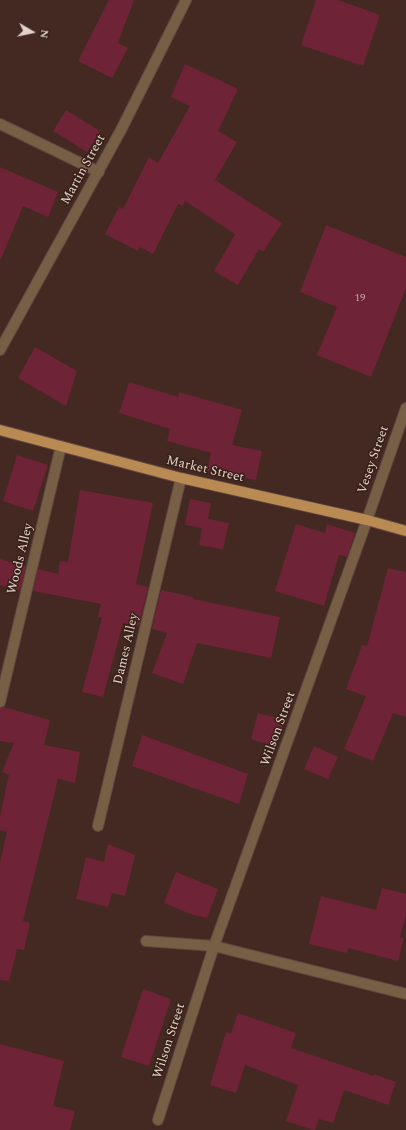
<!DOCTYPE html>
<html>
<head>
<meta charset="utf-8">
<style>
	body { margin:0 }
	#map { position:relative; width:406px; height:1130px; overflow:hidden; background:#432921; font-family:Spectral,serif }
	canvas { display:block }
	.north { position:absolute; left:12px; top:12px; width:40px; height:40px; -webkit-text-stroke:3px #382017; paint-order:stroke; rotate:99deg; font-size:11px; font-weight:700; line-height:16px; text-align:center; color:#e3d2cc }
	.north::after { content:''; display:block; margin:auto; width:14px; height:18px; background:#e3d2cc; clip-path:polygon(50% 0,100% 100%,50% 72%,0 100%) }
</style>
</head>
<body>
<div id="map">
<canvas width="406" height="1130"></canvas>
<div class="north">N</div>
</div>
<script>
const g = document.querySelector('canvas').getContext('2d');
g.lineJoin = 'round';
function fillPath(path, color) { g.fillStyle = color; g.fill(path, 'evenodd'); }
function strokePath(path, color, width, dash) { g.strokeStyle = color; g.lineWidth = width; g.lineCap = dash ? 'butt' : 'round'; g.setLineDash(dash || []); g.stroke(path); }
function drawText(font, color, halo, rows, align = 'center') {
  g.font = font + ' Spectral,serif'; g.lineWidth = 3; g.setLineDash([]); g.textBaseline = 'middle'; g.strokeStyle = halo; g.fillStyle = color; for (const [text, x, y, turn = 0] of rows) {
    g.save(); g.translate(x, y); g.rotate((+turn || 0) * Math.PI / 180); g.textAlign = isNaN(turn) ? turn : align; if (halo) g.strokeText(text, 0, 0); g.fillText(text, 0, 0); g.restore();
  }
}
fillPath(new Path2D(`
	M109,0H134L118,43L128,48L112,78L78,61Z
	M316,0H338L380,15L363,66L301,45Z
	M185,64L238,89L218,131L237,142L215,180L282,223L263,252L259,249L238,285L214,271L235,234L185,201L183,206L178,204L153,254L140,247L138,251L105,234L119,207L123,209L149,157L158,163L190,106L171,97Z
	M66,110L100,131L87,152L53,131Z
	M0,167L58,192L48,217L23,206L1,259H0Z
	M326,225L406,257V288L371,377L317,355L337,307L300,292Z
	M35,347L77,371L66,406L18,378Z
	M129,382L178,397L179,392L242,410L232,445L262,451L256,480L207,471L211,453L167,441L170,429L119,413Z
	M17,455L48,465L33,511L3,501Z
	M80,490L153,503L136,584L148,587L139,626L123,623L103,697L82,692L102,618L98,617L101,604L33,591L38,569L58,574L60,561L68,562Z
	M190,499L211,503L208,519L229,523L223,549L199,545L202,528L185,525Z
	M296,524L325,533L327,524L355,533L347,557L339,555L324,606L275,591Z
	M0,559L26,566L20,590L0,585Z
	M388,568L406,572V717L393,713L373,761L344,749L366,696L346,689L362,645L367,646Z
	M161,590L193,597V599L280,617L271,658L197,643L183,684L152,673L167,633L152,629Z
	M4,707L50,720L44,745L80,752L75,783L58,779L23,921L30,923L24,950L17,949L9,981L0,980V863L7,832L0,830V816L9,775L2,772L14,743L0,741V708Z
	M258,713L284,720L276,747L251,739Z
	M142,735L248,774L239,804L132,766Z
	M314,746L338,757L328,779L304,769Z
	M108,844L135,855L125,896L112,893L108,907L76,899L86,857L104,862Z
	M176,872L218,889L207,918L193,915L164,903Z
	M382,888L406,894V915L400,937L404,938L398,961L348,948L347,953L309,944L321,896L376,910Z
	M143,989L171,999L149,1066L121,1057Z
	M238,1013L296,1033L291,1048L374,1076V1074L396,1082L388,1105L344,1090L333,1123L319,1119L315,1130H313L286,1121L298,1085L245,1065L236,1093L210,1085L226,1032L231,1033Z
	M0,1044L64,1061L53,1106L75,1111L70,1130H0Z`), '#6f2337');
const service = new Path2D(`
	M0,124L99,172`);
const minor = new Path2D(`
	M0,350L121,130L186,0
	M0,702L61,446
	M98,826L181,478
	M146,941L214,946L406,994
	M158,1120L214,946L367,520L406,408`);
const primary = new Path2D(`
	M0,430L181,478L367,520L406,531`);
strokePath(service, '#604740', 12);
strokePath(minor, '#604740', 12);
strokePath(primary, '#604740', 12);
strokePath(service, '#765f45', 10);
strokePath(minor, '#765f45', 10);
strokePath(primary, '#b98b53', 10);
drawText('11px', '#c6a6a7', null, [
	["19",360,299]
]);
drawText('13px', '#e3d2cc', '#382017', [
	["Martin Street",84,170,-61],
	["Vesey Street",374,460,-71],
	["Market Street",205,470,13],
	["Woods Alley",21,559,-76],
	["Dames Alley",127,649,-77],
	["Wilson Street",279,729,-70],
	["Wilson Street",170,1041,-72]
]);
</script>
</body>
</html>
